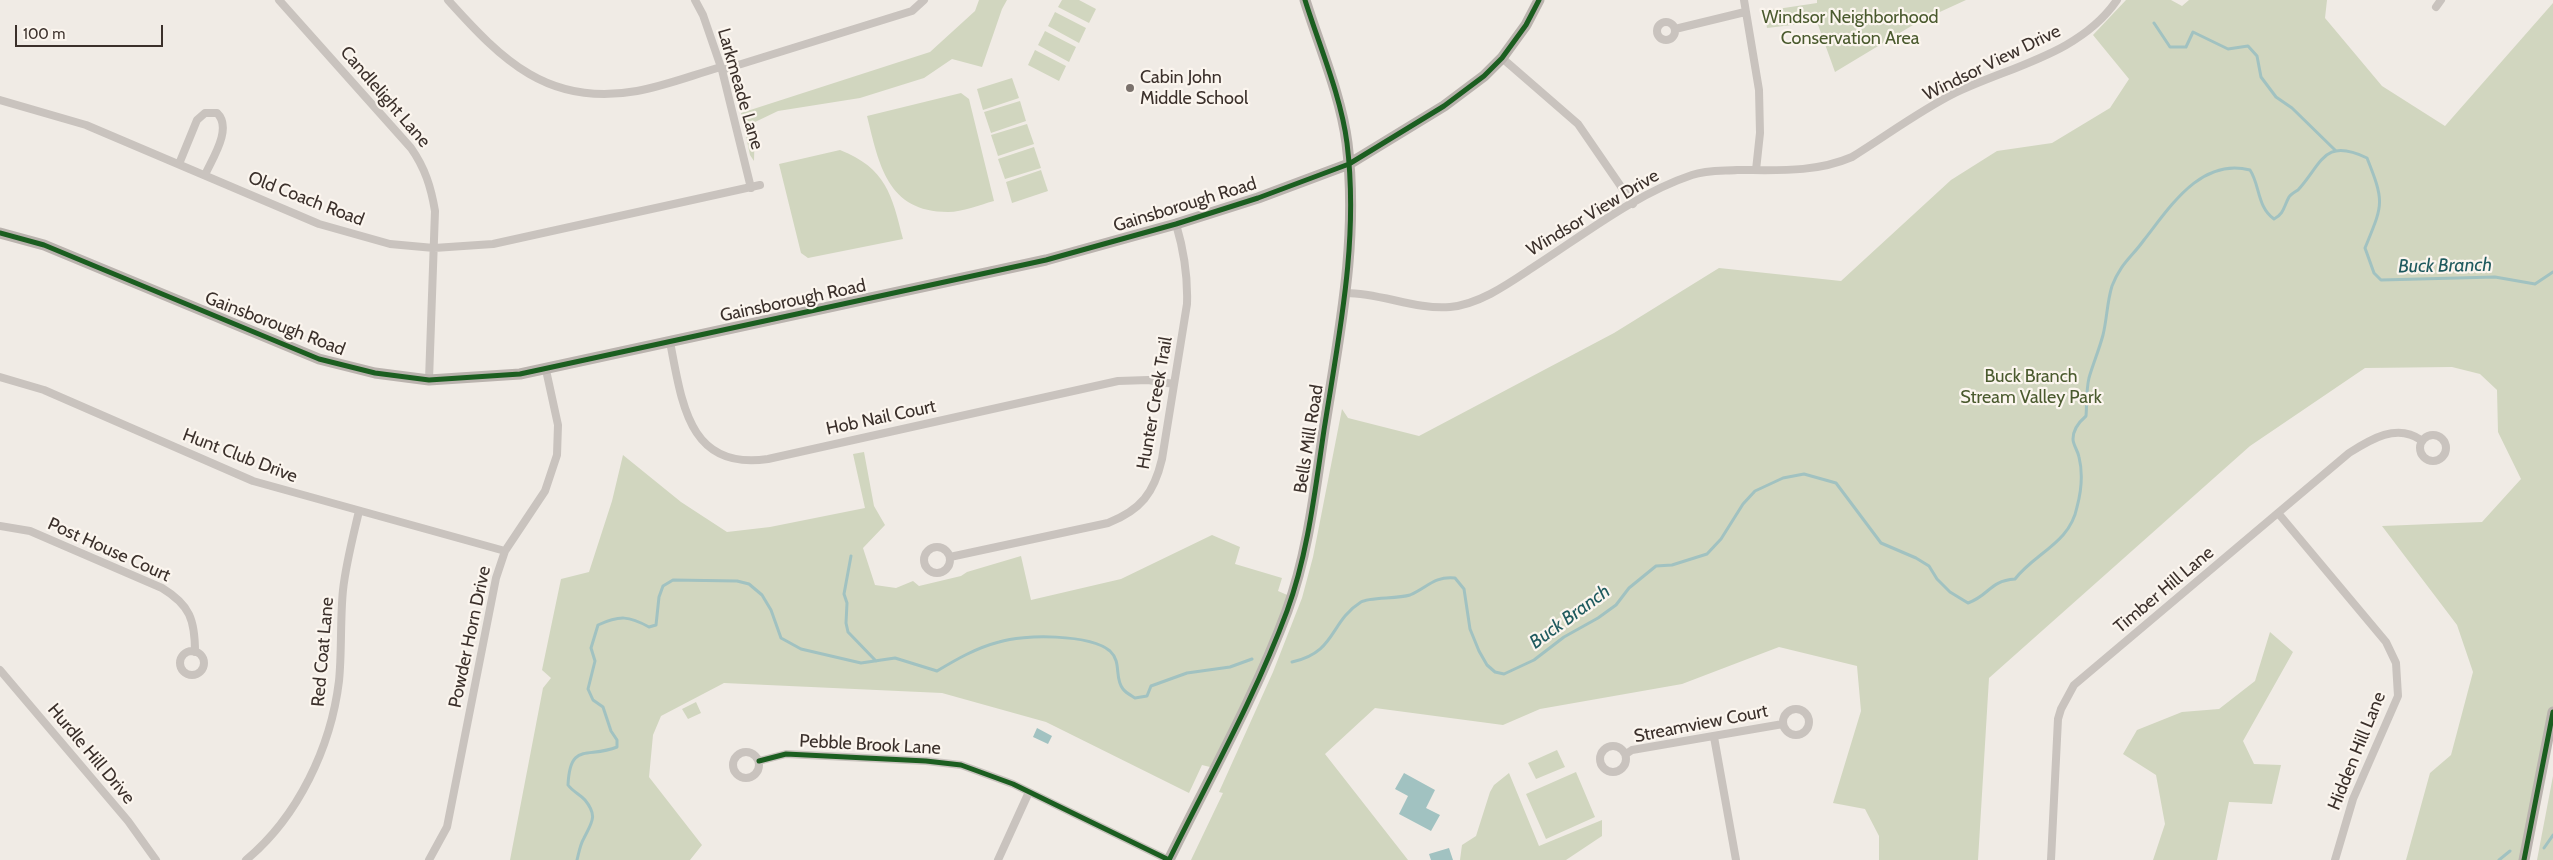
<!DOCTYPE html>
<html>
<head>
<meta charset="utf-8">
<style>
	body { margin:0 }
	#map { position:relative; width:2553px; height:860px; overflow:hidden; background:#f0ebe5; font-family:Cabin,sans-serif }
	canvas { display:block }
	.scale { position:absolute; left:15px; top:25px; width:148px; height:22px; box-sizing:border-box; border:2px solid #3b302b; border-top:0; padding-left:6px; font-size:15px; line-height:18px; white-space:nowrap; color:#3b302b; -webkit-text-stroke:4px #fbf5ee; paint-order:stroke }
</style>
</head>
<body>
<div id="map">
<canvas width="2553" height="860"></canvas>
<div class="scale">100 m</div>
</div>
<script>
const g = document.querySelector('canvas').getContext('2d');
g.lineJoin = 'round';
function fillPath(path, color) { g.fillStyle = color; g.fill(path, 'evenodd'); }
function strokePath(path, color, width, dash) { g.strokeStyle = color; g.lineWidth = width; g.lineCap = dash ? 'butt' : 'round'; g.setLineDash(dash || []); g.stroke(path); }
function drawText(font, color, halo, rows, align = 'center') {
  g.font = font + ' Cabin,sans-serif'; g.lineWidth = 4.5; g.setLineDash([]); g.textBaseline = 'middle'; g.strokeStyle = halo; g.fillStyle = color; for (const [text, x, y, turn = 0] of rows) {
    g.save(); g.translate(x, y); g.rotate((+turn || 0) * Math.PI / 180); g.textAlign = isNaN(turn) ? turn : align; if (halo) g.strokeText(text, 0, 0); g.fillText(text, 0, 0); g.restore();
  }
}
fillPath(new Path2D(`
	M979,0H1007L1002,9L982,67L952,59L924,78L860,98L778,111L755,122L754,161L750,155L741,113L930,52L975,11Z
	M1062,0H1079L1096,9L1089,23L1058,7Z
	M1817,0H1966L1918,22L1835,72L1817,22L1767,28L1764,11L1817,3Z
	M2126,0H2171L2182,6L2189,0H2327L2325,18L2382,86L2445,126L2553,3V712L2524,860H2406L2430,773L2451,755L2473,672L2457,625L2382,526L2482,522L2521,479L2498,432L2497,390L2480,374L2452,367L2365,368L2250,446L1989,678L1978,860H1879V836L1865,809L1833,803L1861,711L1857,666L1779,647L1682,684L1540,709L1503,725L1375,708L1325,754L1408,860H1191L1223,793L1219,792L1273,672L1302,598L1313,557L1342,409L1348,418L1419,436L1614,333L1719,268L1841,281L1951,180L1997,151L2052,143L2110,108L2129,79L2093,35Z
	M1055,12L1086,28L1079,43L1048,26Z
	M1045,31L1076,47L1069,62L1038,45Z
	M1035,50L1066,66L1059,81L1028,65Z
	M1012,78L1019,98L983,110L977,89Z
	M961,93L969,99L994,201C979,205 963,212 948,212C887,212 879,164 867,116Z
	M1020,101L1026,121L991,133L984,112Z
	M1027,124L1034,144L998,156L991,135Z
	M1034,147L1041,168L1005,179L998,159Z
	M840,150C886,168 892,195 903,239L808,258L801,253L779,164Z
	M1041,170L1048,191L1012,203L1006,182Z
	M864,452L874,506L885,525L863,548L875,585L896,588L913,581L919,586L961,576L967,572L1021,556L1031,600L1121,579L1212,535L1240,547L1235,564L1282,578L1278,591L1292,597L1214,768L1202,765L1189,793L1046,722L942,693L724,683L661,716L653,735L649,777L702,845L690,860H510L543,688L551,678L542,670L561,579L589,572L612,501L623,455L681,502L727,532L770,527L865,508L853,454Z
	M2270,632L2293,652L2243,741L2254,764L2281,765L2272,804L2229,802L2217,860H2153L2165,824L2156,775L2123,754L2137,730L2182,712L2219,709L2255,681Z
	M696,702L701,713L688,719L682,709Z
	M1557,750L1565,767L1536,779L1528,763Z
	M1576,772L1595,817L1546,839L1526,794Z
	M1509,773L1539,846L1602,820V836L1566,860H1460L1462,845L1476,836L1490,792L1494,785Z
	M2553,776V860H2537Z`), '#d1d6bf');
fillPath(new Path2D(`
	M1037,728L1052,736L1048,744L1033,737Z
	M1404,773L1435,790L1426,808L1440,815L1431,831L1399,814L1408,796L1395,789Z
	M1449,848L1453,860H1431L1429,854Z`), '#a1c2c1');
strokePath(new Path2D(`
	M2154,23L2170,47H2186L2193,32L2228,49L2248,46L2257,56L2261,77L2276,97L2292,108L2336,151
	M851,556L844,594L847,603L846,623L848,632L876,661
	M1292,662C1337,652 1329,622 1361,602C1369,597 1397,599 1410,595C1428,587 1434,576 1455,578L1464,589L1470,629L1479,651L1487,665L1495,672L1504,674L1534,660L1564,637L1598,618L1616,605L1629,588L1656,566L1672,565L1707,554L1721,539L1743,504L1755,491L1783,478L1804,474L1836,483L1881,543L1916,558L1929,566L1937,579L1950,592L1968,603C1990,595 1989,581 2015,579C2035,553 2070,543 2077,507C2081,492 2083,473 2079,457C2078,451 2073,445 2073,439C2073,430 2079,422 2086,416C2087,404 2086,390 2089,378C2093,364 2099,350 2103,335C2107,319 2107,302 2112,286C2121,263 2131,258 2144,240C2170,207 2201,157 2250,170C2260,185 2257,207 2274,219C2284,214 2284,206 2289,197C2291,194 2295,192 2298,190C2322,164 2323,137 2367,158C2385,203 2383,204 2365,248L2374,273L2381,280L2495,277L2535,284L2553,272
	M2544,848L2553,835
	M577,860C579,852 580,845 584,838C592,822 598,816 585,800C580,794 573,792 568,785C570,741 588,759 617,747V740L611,731L603,707L593,700L588,689L595,661L591,648L598,625C620,615 629,616 649,627L656,625L659,597L663,586L673,580L737,581L749,584L762,595L771,610L781,638L801,649L861,663L895,658L937,671C957,659 976,648 999,642C1023,634 1090,634 1110,651C1122,662 1114,678 1123,689C1126,693 1132,696 1135,698L1147,696L1151,686L1187,673L1230,667L1252,659
	M2499,860L2510,851`), '#a1c2c1', 3);
strokePath(new Path2D(`
	M279,0L411,148C425,168 431,187 435,211L429,380
	M448,0C502,60 548,107 637,91C665,86 693,75 721,67
	M695,0L703,15L722,70L751,188
	M1744,0L1759,90L1760,133L1756,170
	M2436,7L2441,0
	M1657 31a9 9 0 1 1 18 0a9 9 0 1 1-18 0Z
	M1675,29L1745,12
	M1502,58L1578,124L1633,204
	M722,70L912,11L924,0
	M0,100L86,125L319,224L390,244L434,248L493,244L760,185
	M179,164L197,120L205,113H217C233,128 212,159 205,175
	M1346,293C1381,293 1416,310 1450,307C1480,304 1508,284 1532,268C1582,236 1635,194 1692,175C1706,170 1722,171 1737,170C1776,170 1815,173 1852,157C1886,136 1919,111 1955,93C2011,66 2080,54 2117,0
	M670,342C682,402 688,471 768,459L1118,381L1148,380L1174,384
	M0,377L44,390L253,481L505,551
	M2420 448a13 13 0 1 1 26 0a13 13 0 1 1-26 0Z
	M2278,513L2386,642L2396,663L2398,696L2353,799L2335,860
	M0,526L30,531L162,588C190,605 195,620 195,652
	M924 560a13 13 0 1 1 26 0a13 13 0 1 1-26 0Z
	M950,557L1108,523C1141,510 1154,493 1162,459L1187,304C1188,276 1184,251 1176,224
	M180 663a12 12 0 1 1 24 0a12 12 0 1 1-24 0Z
	M0,670L128,821L156,860
	M1783 722a13 13 0 1 1 26 0a13 13 0 1 1-26 0Z
	M1714,737L1736,860
	M1600 759a13 13 0 1 1 26 0a13 13 0 1 1-26 0Z
	M733 765a13 13 0 1 1 26 0a13 13 0 1 1-26 0Z
	M1626,754L1632,750L1783,724
	M759,761L786,754L926,761L961,765L1013,784L1169,860
	M246,860C298,817 331,747 339,681C342,651 340,620 343,590C346,563 353,537 359,511
	M429,860L447,827L496,578L505,551L545,491L557,455L558,425L546,370
	M998,860L1029,792
	M2051,860L2058,719L2061,709L2074,685L2349,453C2371,439 2397,423 2421,440`), '#c9c3be', 8);
strokePath(new Path2D(`
	M0,233L44,245L319,359L375,373L429,380L520,374L1046,260L1176,224L1258,198L1349,164L1444,106L1484,76L1502,58L1526,25L1539,0
	M1169,860C1208,780 1256,695 1287,611C1308,554 1315,490 1324,430C1339,334 1359,240 1347,143C1341,96 1319,45 1305,0
	M2524,860L2553,712`), '#bab3ae', 11);
strokePath(new Path2D(`
	M0,233L44,245L319,359L375,373L429,380L520,374L1046,260L1176,224L1258,198L1349,164L1444,106L1484,76L1502,58L1526,25L1539,0
	M759,761L786,754L926,761L961,765L1013,784L1169,860C1209,779 1256,695 1287,611C1308,554 1315,490 1324,430C1339,334 1359,240 1347,143C1341,96 1319,45 1305,0
	M2524,860L2553,712`), '#1b5e20', 5);
for (const [x, y, r, color] of [
	[1130,88,5,"#7a716c"]
]) { const dot = new Path2D(); dot.arc(x, y, r, 0, 2 * Math.PI); g.fillStyle = color; g.fill(dot); strokePath(dot, '#fbf5ee', 2); }
drawText('18px', '#4a5a2e', '#fbf5ee', [
	["Windsor Neighborhood",1850,18],
	["Conservation Area",1850,39],
	["Buck Branch",2031,377],
	["Stream Valley Park",2031,398]
]);
drawText('18px', '#3b302b', '#fbf5ee', [
	["Windsor View Drive",1992,63,-26],
	["Larkmeade Lane",740,89,74],
	["Candlelight Lane",385,97,49],
	["Old Coach Road",306,199,21],
	["Gainsborough Road",1185,205,-17],
	["Windsor View Drive",1593,213,-31],
	["Gainsborough Road",793,301,-12],
	["Gainsborough Road",275,324,21],
	["Hunter Creek Trail",1155,403,-80],
	["Hob Nail Court",881,418,-12],
	["Bells Mill Road",1309,439,-81],
	["Hunt Club Drive",240,456,21],
	["Post House Court",109,550,24],
	["Timber Hill Lane",2164,590,-40],
	["Powder Horn Drive",470,637,-78],
	["Red Coat Lane",323,652,-85],
	["Streamview Court",1701,724,-11],
	["Pebble Brook Lane",870,745,3],
	["Hidden Hill Lane",2357,751,-68],
	["Hurdle Hill Drive",91,754,50]
]);
drawText('18px', '#3b302b', '#fbf5ee', [
	["Cabin John",1140,78],
	["Middle School",1140,99]
], 'left');
drawText('italic 19px', '#1f5a5e', '#fbf5ee', [
	["Buck Branch",2445,266,-1],
	["Buck Branch",1570,617,-36]
]);
</script>
</body>
</html>
